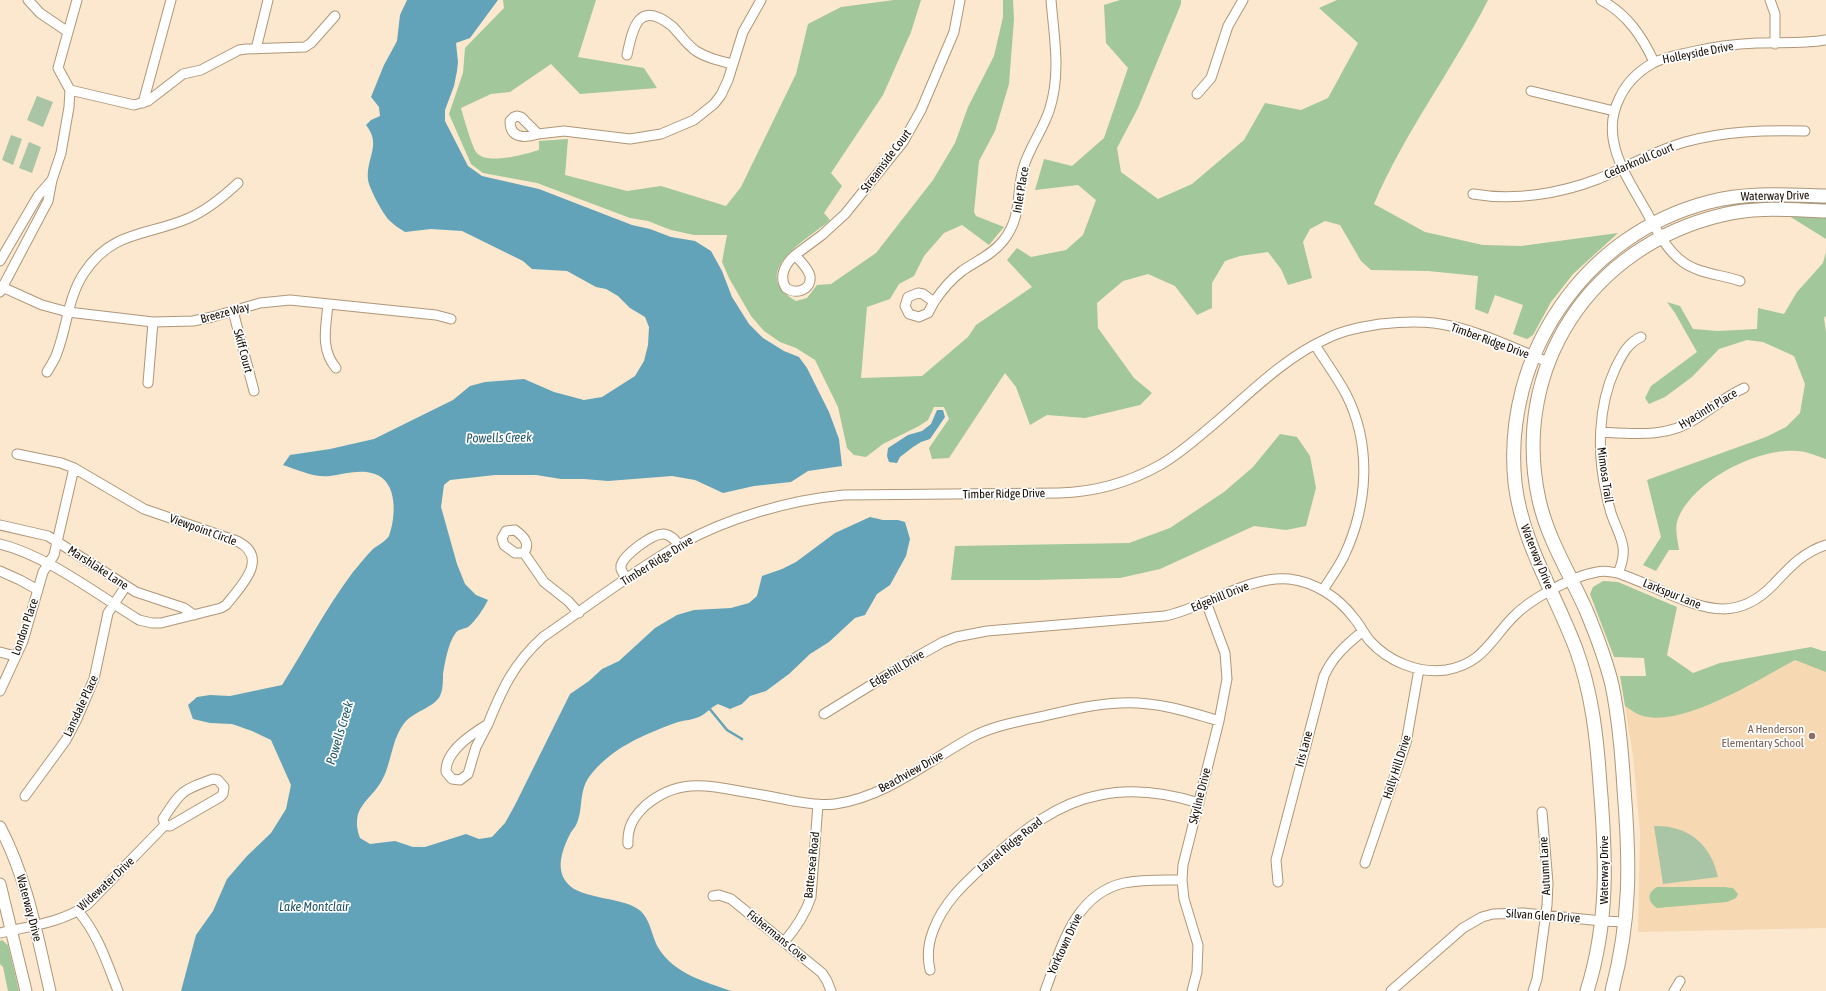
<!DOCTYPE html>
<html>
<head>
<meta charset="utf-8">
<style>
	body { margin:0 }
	canvas { display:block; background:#fbe8ce }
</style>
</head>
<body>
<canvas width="1826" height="991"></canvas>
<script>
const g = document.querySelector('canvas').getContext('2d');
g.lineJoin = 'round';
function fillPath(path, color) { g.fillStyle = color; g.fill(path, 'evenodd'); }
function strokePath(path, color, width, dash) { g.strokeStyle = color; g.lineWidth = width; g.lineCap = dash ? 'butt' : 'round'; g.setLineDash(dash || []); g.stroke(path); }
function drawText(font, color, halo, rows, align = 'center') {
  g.font = font + ' "Asap Condensed",sans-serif'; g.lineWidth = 3.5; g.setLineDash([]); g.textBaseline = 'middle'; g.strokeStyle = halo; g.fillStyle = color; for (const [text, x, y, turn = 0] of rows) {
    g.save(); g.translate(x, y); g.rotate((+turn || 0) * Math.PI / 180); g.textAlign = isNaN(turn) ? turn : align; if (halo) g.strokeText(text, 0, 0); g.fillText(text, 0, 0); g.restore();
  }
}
fillPath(new Path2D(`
	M1826,651V928L1638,932L1640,832L1633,756L1625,706L1641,715L1768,668Z`), '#f6d9b3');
fillPath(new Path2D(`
	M37,96L53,102L43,127L27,120Z
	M11,135L22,139L13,165L2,160Z
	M29,142L41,147L32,173L19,168Z
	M1654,826C1688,825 1711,844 1718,877L1663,884Z`), '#a9c5a5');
fillPath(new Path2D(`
	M503,0H596L578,57L644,68L657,88L580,94L551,64L510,92L491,94L461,108C464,119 471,143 476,152C486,166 526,154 539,150V141L568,139L565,175L627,191L661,186L726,206L741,187L796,74L808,24L841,7L894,0H921L911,32L883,95L831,173L842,186L824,213L830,220C807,240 746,272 796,301L807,298L817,285L831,284L876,253L933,180L955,143L968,107L994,56L1003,17V0H1013L1014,19L1009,84L995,131L979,161L974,212L976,216L1004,227L989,245L962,225L944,233L924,256L914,276L899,284L890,299L867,307L861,378L922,376L968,337L976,325L1032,287L1007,260L1017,248L1031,257L1066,250L1083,235L1096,200L1078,185L1035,190L1044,159L1072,166L1104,138L1128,68L1106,43L1104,5L1120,0H1181V4L1138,108L1117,148L1121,172L1158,199L1192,184L1244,140L1265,103L1301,110L1328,98L1358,43L1319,8L1337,0H1488C1453,69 1404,133 1374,204L1425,232L1483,245L1521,246L1618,233L1573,274L1551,302L1533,335L1527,339L1513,334L1523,305L1495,295L1488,314L1475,309L1478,276L1428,271L1371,270L1361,261L1340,225L1325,221L1310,229L1303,242L1312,278L1288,285L1281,269L1268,252L1240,256L1225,261L1212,283V308L1197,315L1175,286L1148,274L1123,281L1097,303L1098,328L1134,378L1152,393L1140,405L1085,418L1047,415L1030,425L1016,387L1005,373L949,458L932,459L929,448L949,419L944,407H934L928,420L919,426L883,444L866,457L854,455L847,448L838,407L815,360L796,348L780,342L764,331L751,316L729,278L722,262L727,235H694L671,230L648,221L630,218L537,183L483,173L471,164L449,114L463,73L465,48L504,8Z
	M1789,216L1826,218V239Z
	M1826,252V316L1824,318L1826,333V459C1817,456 1806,451 1797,451C1756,448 1690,482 1677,522C1675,530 1678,542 1679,550H1669L1656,571L1643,565L1661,537L1647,480L1766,437L1786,427L1800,413L1805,384L1794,356L1763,342L1747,340L1719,349L1692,377L1665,397L1649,404L1645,398L1651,386L1697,352L1675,313L1667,302L1680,306L1693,329L1718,331L1757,329L1758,308L1784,314L1797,292L1823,263Z
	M1280,434L1297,437L1310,456L1316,488L1306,526L1286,530L1254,526L1160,569L1120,578L1034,580H951L955,546L1129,543L1170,528L1224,492L1253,467Z
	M1603,581L1618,582L1677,607L1667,655L1693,673L1720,663L1811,647L1823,651H1826V672L1795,660C1759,679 1680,730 1640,715C1635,713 1630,709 1625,706L1620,676H1646L1644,658L1614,657L1590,594L1593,587Z
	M1657,887H1724L1733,888L1738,894L1736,898L1727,902L1657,908C1648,902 1646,893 1657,887Z
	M2,940L8,945L19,991H8L3,967L0,964V941Z`), '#a1c79b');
fillPath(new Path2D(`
	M407,0H498L470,38L456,43L458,62L457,71L454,86L445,110V121L468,166L482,176L539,189L632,225L650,229L671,237L695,241L711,251L722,271L732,297L749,324L763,338L784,351L799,357L807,368L829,412L839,439L842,466L808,471L791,482L754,486L723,493L695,480L672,476L608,481L584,479H561L536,475H495L450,480L444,485L441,507L457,564L465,584L476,595L488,600C484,608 475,622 468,627C464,629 458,629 455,634C448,644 445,662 443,674C443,681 443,690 440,696C434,707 416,711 406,721C391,738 392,764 381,782C374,794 362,802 358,814C356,823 357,830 360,838L370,844L395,841L413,847H425L466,834L479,839L492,837L505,823L515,805L570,694L589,681L602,669L619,661L655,628L677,615L694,610L731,608L749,603L757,596L762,576L782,569L796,562L835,533L870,517L883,520H898L905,522L910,539L906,556L890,585L877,594L865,615L855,618L829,642L810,654L789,674L766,691L750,696L742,704L730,709L718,704C710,708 708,712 701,716C694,720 683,720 675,723C643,735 611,748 589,777C579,791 583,809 577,823C575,828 571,831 569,836C562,851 555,870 568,884C581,899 621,897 638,909C651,918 651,936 659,949C674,973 705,982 731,991H181L196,935L213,911L227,879L247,856L271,833L286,809L291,785L271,740L252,731L232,724L210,723L193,719L188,705L197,697L210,695L230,696L282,685C306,647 326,608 353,572C359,565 366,556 373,549C378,545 386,541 389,536C396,517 398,482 375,474C360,469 345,474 330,476C315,478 298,470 283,465L290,455L330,449L374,439L453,400L470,386L485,382L524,379L554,392L584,400L602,397L635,376L644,361L648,345L649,327L645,317L630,308L618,296L606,289L596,287L567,271L532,269L523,261L462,231L431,229L405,232C400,229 394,225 390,221C384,216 369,188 368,180C366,157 382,145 366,125L371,120L380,116L379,107L371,97L384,65L397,41L400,15Z
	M937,410H943L945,417L930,439L921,442L913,447L900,457L897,463L889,462L887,456L888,448L908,435L922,431L931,424Z`), '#62a3b9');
strokePath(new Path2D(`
	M709,708L727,730L742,739`), '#62a3b9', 2.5);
const minor = new Path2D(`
	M28,0L40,13L68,32
	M1601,0C1627,14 1642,36 1654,62
	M1770,0L1775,14V44
	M256,49L268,0
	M627,55C633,26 639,0 672,26C680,34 686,44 696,51C707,58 720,61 733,64
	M70,90L134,105L148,101L183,74L201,70L239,50L246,49L305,47L311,43L335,16
	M1531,91L1614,111
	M1197,94L1211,78L1228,26L1243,0
	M143,103L171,0
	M517,116L521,117L538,134C525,138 510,139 510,121L514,117Z
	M538,134L564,131L630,139L661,134L694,120L714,104L721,95L728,80L743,32L761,0
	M1473,194C1514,201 1559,194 1598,179C1627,167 1654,151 1685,142C1725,131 1764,130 1805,131
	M795,255L822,235L845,214L903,142L921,110L954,32L960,0
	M795,255C800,261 808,268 810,276C812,290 796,295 786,288C778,276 786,263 795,255Z
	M0,261L38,196L51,181
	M1740,281C1723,275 1697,273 1683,262C1666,250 1655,227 1645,209C1625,174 1599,137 1620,97C1627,82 1639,71 1653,63C1665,57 1678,55 1691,52C1712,47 1734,44 1757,43C1780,42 1803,44 1826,40
	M0,286L42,305L68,312L153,322L193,321L212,317L260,303L290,300L436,315L451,319
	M0,292L48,201L52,180L61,153L69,107L70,90L58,68L77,0
	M918,293L923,294L934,302L928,313L919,317L909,314L905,306L908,297Z
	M934,302C942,290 950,280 962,271C976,261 992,255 1003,241C1022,217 1016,196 1023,169C1029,147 1044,129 1050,108C1061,72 1054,37 1051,0
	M328,304C326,327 320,349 336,368
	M233,311L254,391
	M1315,345C1325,361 1337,377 1346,394C1372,445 1368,505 1344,556C1338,568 1330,579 1323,590
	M47,372C50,366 55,360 57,353C67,327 68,297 84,273C112,230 148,236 189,218C207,210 223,197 238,183
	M148,383L153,322
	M1601,432C1635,434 1668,438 1697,418C1713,408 1726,396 1744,388
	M0,525L48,536L136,592L184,608L194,615
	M0,544C46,555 98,595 139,620L152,623H161L221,608L226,605C240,587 271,558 237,541L144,509L74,468L61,463L17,454
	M524,553C531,543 523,536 515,530L506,531L502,538L504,545L515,553H524L544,582L568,601L579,613
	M0,571L20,580L38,590
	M1618,573C1630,546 1619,537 1611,513C1609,506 1607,499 1606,492C1597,453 1598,406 1615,369C1621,357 1627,343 1641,337
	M626,579L621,569V565C625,554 653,533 664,534C671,535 675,540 679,545
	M0,652L15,656
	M0,691L23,641L43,572L54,555L74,468
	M824,714L918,656L943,642L956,637L987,631L1165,616C1204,608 1250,575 1289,579C1315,582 1338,597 1354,618C1360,625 1364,634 1370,641C1388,661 1418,674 1446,670C1482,664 1490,641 1513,617C1530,599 1573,576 1597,572C1604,570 1611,572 1618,573C1634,579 1651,586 1666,593C1707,610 1738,621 1773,585C1789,568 1803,552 1826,545
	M488,724C502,689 514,663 543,637C588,606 632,572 679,545C727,518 789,500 844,495L1059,493C1095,492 1128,483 1160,465C1180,454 1197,438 1215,423C1250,393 1285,357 1328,338C1344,330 1362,327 1380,324C1398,322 1417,321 1434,323C1474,328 1511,347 1548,362
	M488,724L476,747L468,774L460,780L452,779L446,772C445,751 472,734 488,724Z
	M213,779L218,780L224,787L223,794L220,797L170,826L165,825L163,819C181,791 182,790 213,779Z
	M25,796L66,740L76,721L94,679L108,613L126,586
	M628,844C627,827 634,816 646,805C676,780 704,784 739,791C757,794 775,797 793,801C806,803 822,806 835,804C886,797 928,761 972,737C993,726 1016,722 1040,717C1066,711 1093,704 1120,703C1154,701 1187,711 1219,721
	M1365,863L1406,743L1419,669
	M1278,882L1276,860L1324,676C1333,656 1346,645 1363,631
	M713,896L719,895L731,899L822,973L827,981L831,991
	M78,911C98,934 107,963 118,991
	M0,933C30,926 61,923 87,905L165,825
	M784,942C796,928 805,915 811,897L818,804
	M930,970C927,957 928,944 933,931C944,901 966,882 989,861C1021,832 1056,803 1100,795C1133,788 1167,793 1199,803
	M1045,991C1061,949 1074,894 1124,883C1143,879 1163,880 1182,880
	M1192,991L1197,972L1198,945L1184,899L1182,880L1183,865L1219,721L1227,679L1225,653L1206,602
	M1391,991L1463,928L1482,917L1493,914L1523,913L1602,921L1626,922
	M1533,991L1537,979L1547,905L1548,883L1542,812
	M1674,991L1680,981`);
const tertiary = new Path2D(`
	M0,827C27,878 37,935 50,991
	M0,884L26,991`);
const secondary = new Path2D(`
	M1587,991C1609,921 1606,856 1600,784C1597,738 1592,693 1576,649C1555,593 1522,543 1515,483C1502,355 1585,234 1709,202C1748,192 1787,195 1826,196
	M1612,991C1631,918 1630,863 1624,789C1622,754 1619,719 1612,685C1606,660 1596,634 1586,610C1570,574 1548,540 1539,500C1510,367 1591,246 1722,215C1756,206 1792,210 1826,211`);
strokePath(minor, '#ae9779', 11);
strokePath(tertiary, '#ae9779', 13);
strokePath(secondary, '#ae9779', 15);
strokePath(minor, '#fff', 9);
strokePath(tertiary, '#fff', 11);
strokePath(secondary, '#fff', 13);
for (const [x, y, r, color] of [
	[1812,736,4,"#8d6e63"]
]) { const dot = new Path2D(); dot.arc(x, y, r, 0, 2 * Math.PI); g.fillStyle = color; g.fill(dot); strokePath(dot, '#fff', 1.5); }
drawText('12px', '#150d04', '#fff', [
	["Holleyside Drive",1698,53,-11],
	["Streamside Court",886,161,-53],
	["Cedarknoll Court",1639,161,-23],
	["Inlet Place",1021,190,-80],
	["Waterway Drive",1775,196,-1],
	["Breeze Way",225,313,-15],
	["Timber Ridge Drive",1490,341,20],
	["Skiff Court",243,351,75],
	["Hyacinth Place",1708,409,-31],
	["Mimosa Trail",1605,475,82],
	["Timber Ridge Drive",1004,494,-1],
	["Viewpoint Circle",203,530,20],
	["Waterway Drive",1537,557,68],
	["Timber Ridge Drive",657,561,-32],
	["Marshlake Lane",98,568,33],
	["Larkspur Lane",1672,594,22],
	["Edgehill Drive",1220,597,-22],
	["London Place",25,627,-71],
	["Edgehill Drive",897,669,-31],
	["Lansdale Place",81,706,-65],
	["Iris Lane",1304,749,-75],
	["Holly Hill Drive",1397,767,-72],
	["Beachview Drive",911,772,-29],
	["Skyline Drive",1200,796,-76],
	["Laurel Ridge Road",1010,845,-39],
	["Battersea Road",812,865,-84],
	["Autumn Lane",1545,866,-93],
	["Waterway Drive",1604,870,-90],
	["Widewater Drive",106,884,-43],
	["Waterway Drive",29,908,75],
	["Silvan Glen Drive",1543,916,4],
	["Fishermans Cove",777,936,39],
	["Yorktown Drive",1065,944,-65]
]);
drawText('12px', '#785e54', '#fff', [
	["A Henderson",1804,729],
	["Elementary School",1804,743]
], 'right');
drawText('italic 13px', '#1e5465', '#fff', [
	["Powells Creek",499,438,-1],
	["Powells Creek",340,733,-73],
	["Lake Montclair",314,907]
]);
</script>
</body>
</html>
